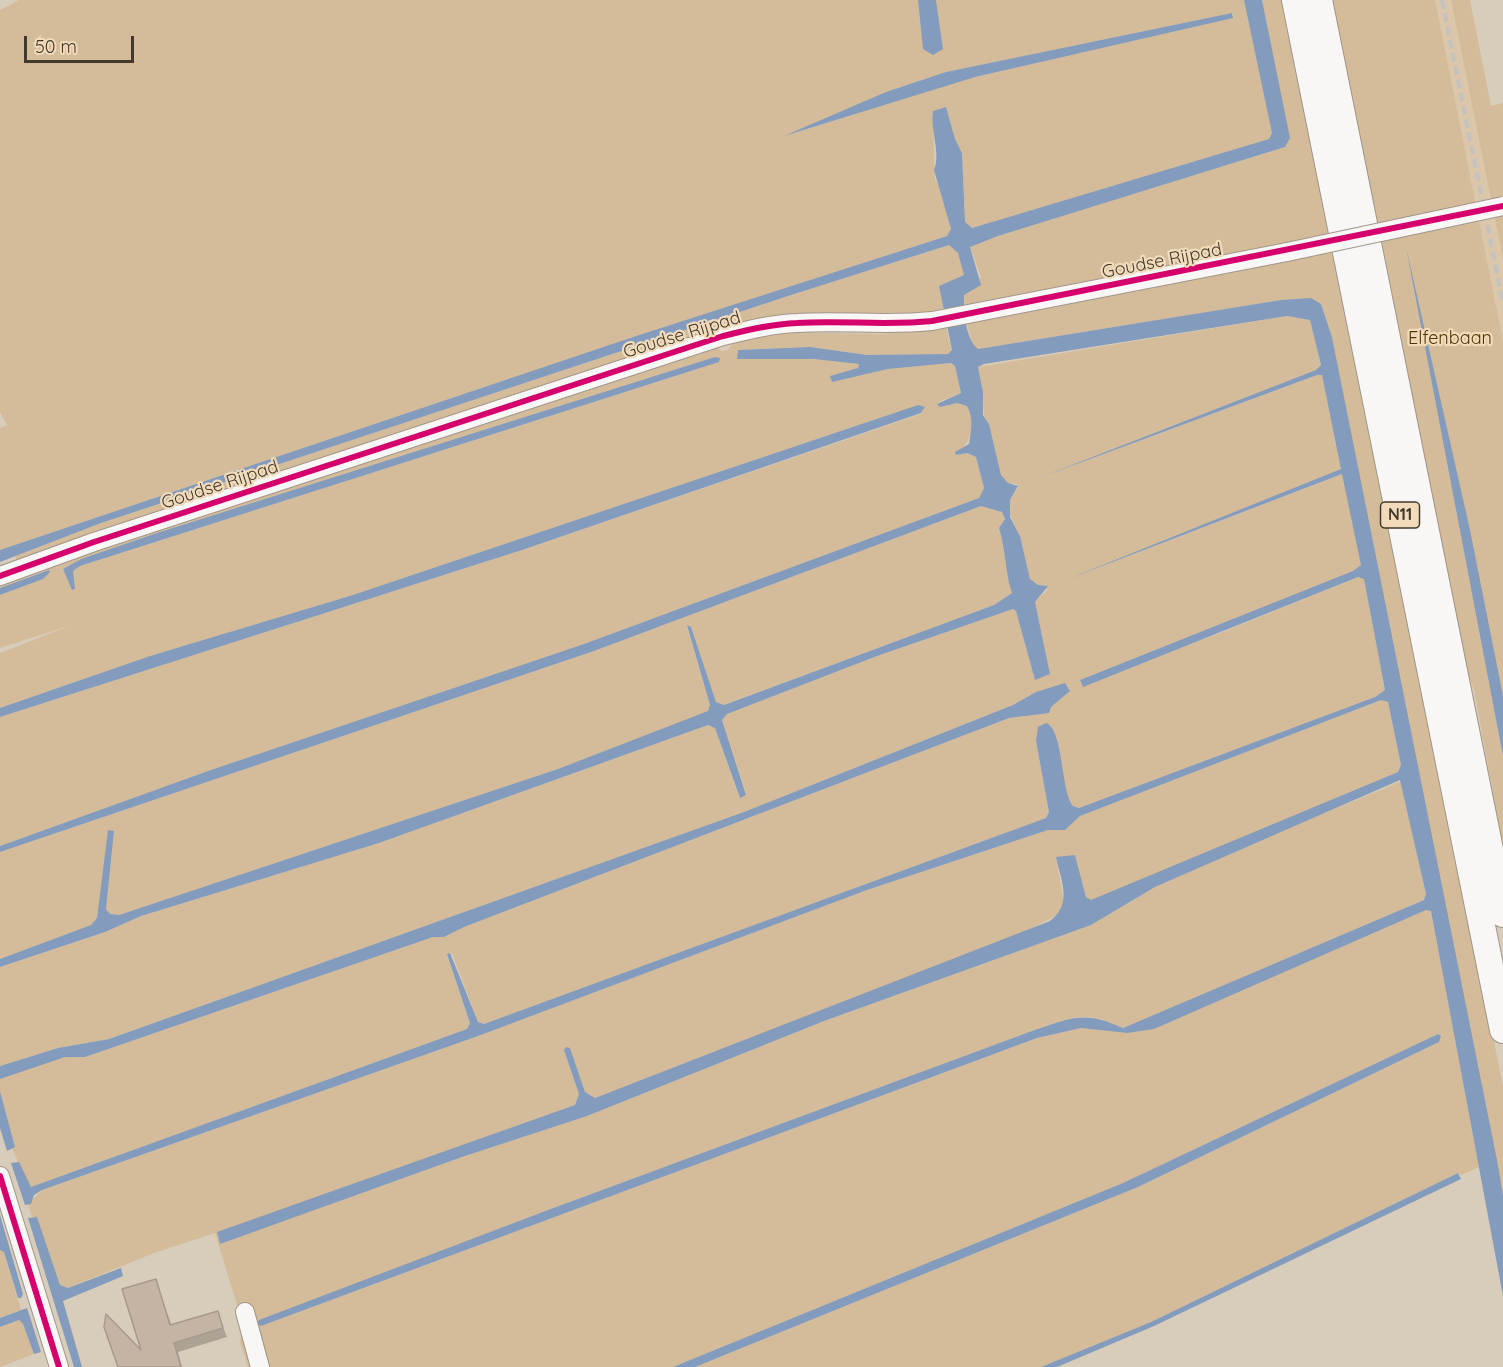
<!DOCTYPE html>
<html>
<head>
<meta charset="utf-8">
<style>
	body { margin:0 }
	#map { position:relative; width:1503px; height:1367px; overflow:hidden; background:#d8ccbb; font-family:Quicksand,sans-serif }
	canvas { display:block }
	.scale { position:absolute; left:24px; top:36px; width:110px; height:27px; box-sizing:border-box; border:3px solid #42392c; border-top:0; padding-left:8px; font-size:18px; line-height:21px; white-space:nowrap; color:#42392c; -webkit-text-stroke:4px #f2dbbb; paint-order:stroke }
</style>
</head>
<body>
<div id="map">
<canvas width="1503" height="1367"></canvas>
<div class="scale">50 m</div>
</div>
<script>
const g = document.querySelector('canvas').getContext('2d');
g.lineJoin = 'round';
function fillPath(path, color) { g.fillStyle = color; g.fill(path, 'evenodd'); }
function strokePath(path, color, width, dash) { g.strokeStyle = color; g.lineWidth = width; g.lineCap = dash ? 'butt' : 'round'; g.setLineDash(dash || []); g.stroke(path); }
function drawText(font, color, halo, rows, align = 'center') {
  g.font = font + ' Quicksand,sans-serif'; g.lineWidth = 4.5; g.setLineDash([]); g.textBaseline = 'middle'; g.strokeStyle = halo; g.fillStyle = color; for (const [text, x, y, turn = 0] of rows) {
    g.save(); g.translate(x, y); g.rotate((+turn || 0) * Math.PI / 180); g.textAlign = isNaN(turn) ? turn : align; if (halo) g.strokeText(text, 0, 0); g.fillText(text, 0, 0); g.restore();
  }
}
fillPath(new Path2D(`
	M1435,0H1451L1503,260V341Z`), '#dcc7aa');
fillPath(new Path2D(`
	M19,0H918L923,49H943L936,0H1244L1273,133L1269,139L972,228L965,222L962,153L955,140L946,107L933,111L935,180L940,185L951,230L947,236L636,336L0,550V428L7,425L0,412V10ZM1232,13L1234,15L955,82L791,134L886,92L946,72Z
	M1262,0H1283L1330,234L963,305L964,295L981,277L970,246L978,242L1285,147L1289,138Z
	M1333,0H1435L1503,341V847L1474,690L1460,653Z
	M1451,0H1470L1491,106L1503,103V260Z
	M949,245L958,253L964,275L939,286L944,308L931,311L930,315L787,316L18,563L15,556L101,523L791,295Z
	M1333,249L1503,1086V1195L1332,337L1321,304L1311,299L1281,300L978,349L973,346L967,324L1071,300Z
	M1287,316L1310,320L1321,366L1316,370L1036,479L1317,375H1322L1342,469L1063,581L1343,474L1362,565L1354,571L1080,680V683L1218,634L1358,577L1364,578L1385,690L1375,697L1079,808L1073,806C1056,783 1067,748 1050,724L1036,741L1049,812L1046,818L484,1024L478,1022L452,953L447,954L470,1023L467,1029L31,1187L28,1185L12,1148L15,1146L0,1091V1079L4,1076L65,1057H85L433,937H444L464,927L1009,718L1048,713L1051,707L1070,691L1065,684L1036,692L1013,705L744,812L109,1039L58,1048L0,1066V967L105,932L141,916L379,843L708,725L715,728L739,797L746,794L722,719L727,714L877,656L1013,609L1016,611L1035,679L1050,674L1035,602L1047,590L1045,585H1038L1030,579L1020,536L1008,510L1010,500L1018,488L1017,484L1008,483L1001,475L989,424L984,415L983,392L978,367Z
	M934,328H946L952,351L948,354L867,355L810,347L738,350L859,364L858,368L831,376L832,382L888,369L951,363L955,366L961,393L938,402L940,407L957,403L967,406C978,424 970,443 956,455L967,453L976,457L984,488L979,498L584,644L208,771L0,846V717L525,549L921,414L924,408L918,405L353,595L150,656L0,708V653L69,626L0,648V595L42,579L48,570L0,588V582L715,346L722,351L728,350L734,340L768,332L881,334ZM715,357L720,358L719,362L80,566L73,571V590L63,569L81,559L160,532Z
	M981,506L1002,512L1005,519L999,528C1006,550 1005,574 1012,593L994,605L723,705L716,702L691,628L687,626L710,705L709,711L558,769L119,915L110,914L106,909L114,831L109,830L97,918L91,925L0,959V852L594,651Z
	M1381,700L1388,702L1401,765L1398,772L1091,901L1086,897L1075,855L1056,858L1064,902L1061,913L1024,932L595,1098L585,1092L570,1048L564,1050L579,1094L575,1105L217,1233L220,1243L462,1157L587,1116L824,1021L1091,925L1155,887L1269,836L1402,781L1426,895L1424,900L1123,1028C1084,1009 1070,1018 1032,1031L548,1210L257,1323L261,1326L1037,1038L1081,1028L1127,1033L1426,910H1431L1479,1167L1461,1175L1458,1173L1151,1322L1041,1367H695L1138,1187L1439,1042L1441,1036L1438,1034L1123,1183L673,1367H248L240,1341L244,1328L215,1233L154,1253L68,1288L60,1285L37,1217H32L28,1204L42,1190L478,1036L867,890L1048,830H1065L1080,816Z
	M0,1250L4,1252L21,1310L0,1318Z
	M19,1320L23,1324L34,1354L0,1367V1327Z`), '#d4bc9a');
fillPath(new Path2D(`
	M918,0H936L943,49L933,55L923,49Z
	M1244,0H1262L1290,138L1285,147L998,236L970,247L981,285L964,295C963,310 966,340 978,349L1281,300L1311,298L1321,304L1332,337L1497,1160L1503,1195V1296L1431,911L1426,910L1154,1029L1127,1033L1081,1028L1037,1038L261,1326L257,1324L259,1320L548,1210L1032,1031C1070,1018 1084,1010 1123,1028L1424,900L1426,894L1400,780L1155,887L1091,925L824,1021L587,1116L462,1157L220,1244L217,1232L575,1105L579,1094L564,1050L566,1047L570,1048L585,1092L595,1098L1050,921C1073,904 1061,881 1056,857L1075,855L1086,897L1091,900L1398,772L1401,765L1388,702L1381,700L1080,816L1065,830H1048L867,890L478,1036L42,1190L34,1195L31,1204L25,1205L11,1163L19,1162L31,1187L467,1029L470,1023L447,954L450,953L478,1022L484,1024L1046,818L1049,812L1036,741L1038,727L1046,723C1064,729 1060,789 1073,806L1079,808L1375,697L1385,690L1364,579L1358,577L1083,687L1080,680L1353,571L1361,565L1342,474L1063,581L1341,469L1322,375H1317L1036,479L1316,370L1321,365L1310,320L1287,316L984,364L978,367L983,392V415L989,424L1001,475L1008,483L1018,486L1010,500V517L1020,536L1030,579L1038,585L1048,586L1035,602L1050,674L1035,680L1016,611L1013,609L877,656L727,714L722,720L746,795L740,798L715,728L708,725L379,843L141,916L105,932L0,967V959L91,925L97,918L108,830L114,831L106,909L110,914L119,915L558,769L708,711L710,705L687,625L691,627L716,702L724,705L994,605L1012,593C1005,574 1006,550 999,528L1005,519L1002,512L981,506L594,651L0,852V846L208,771L584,644L979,498L984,488L976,457L967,453L956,455L955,452L969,444C971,431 974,418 967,406L957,403L940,407L937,404L961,393L955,366L951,363L888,369L832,382L830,376L858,368L859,364L814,359H737L738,350L810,347L867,355L948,354L952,350L939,286L964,275L958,253L949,245L791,295L101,523L0,562V550L636,336L947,236L951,229L934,170C941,153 930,130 933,111L946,107L955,139L962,153L965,222L972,228L1269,139L1272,133Z
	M1232,13L1233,18L975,77L784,136L886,92L946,72Z
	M1406,247L1470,530L1503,696V756Z
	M715,357L720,358L719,362L80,566L73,571L75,589L72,590L63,569L81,559L160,532Z
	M918,405L925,407L921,413L525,549L0,717V708L150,656L353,595Z
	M49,570L50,572L43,579L0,595V588Z
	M1065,683L1070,691L1051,707L1049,713L1009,718L464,927L444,937H433L85,1057H65L0,1079V1066L58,1048L109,1039L744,812L1013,705L1036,692Z
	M1438,1034L1441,1036L1439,1042L1138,1187L695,1367H673L1123,1183Z
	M0,1091L15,1147L7,1151L0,1128Z
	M1458,1173L1461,1179L1154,1326L1057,1367H1041L1151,1322Z
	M0,1215L23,1294L21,1298H18L4,1252L0,1250Z
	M37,1217L60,1285L68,1288L121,1268L123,1276L63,1301L82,1367H74L28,1218Z
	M27,1308L41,1352L34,1354L23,1324L19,1320L0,1327V1318Z`), '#839bbc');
fillPath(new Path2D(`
	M155,1280L172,1326L217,1312L227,1337L178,1352L182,1367H119L144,1356Z`), '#0003');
const building = new Path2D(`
	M156,1279L170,1325L218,1311L223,1328L174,1343L181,1367H118L104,1327L106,1314L141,1350L122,1289Z`);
fillPath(building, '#c5b4a4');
strokePath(building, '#a69a8f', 1.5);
const minor = new Path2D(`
	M0,576L94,542L723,336C748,330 772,324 797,323C842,320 886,326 932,321L1287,252
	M0,1176L59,1367
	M245,1312L260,1367`);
const highway = new Path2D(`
	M1295,0L1503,1030
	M1319,0L1503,914`);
strokePath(minor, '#a09689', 20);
strokePath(highway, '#a09689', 28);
strokePath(minor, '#f9f7f5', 18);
strokePath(highway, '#f9f7f5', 26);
strokePath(new Path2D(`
	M1442,0L1503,303`), '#c6c3be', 4.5, [9, 4.5]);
const minorBridge = new Path2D(`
	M1287,252L1503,206`);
strokePath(minorBridge, '#a09689', 20, []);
strokePath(minorBridge, '#f9f7f5', 18);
strokePath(new Path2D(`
	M0,576L94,542L723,336C748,330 772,324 797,323C842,320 886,326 932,321L1503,206
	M0,1176L59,1367`), '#d6006c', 6);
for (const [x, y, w] of [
	[1400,515,39]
]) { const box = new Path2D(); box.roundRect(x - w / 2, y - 13, w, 26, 4.5); g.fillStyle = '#f2dbbb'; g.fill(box); strokePath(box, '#42392c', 1.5); }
drawText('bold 16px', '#42392c', null, [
	["N11",1400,515]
]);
drawText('18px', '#42392c', '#f2dbbb', [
	["Goudse Rijpad",1162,261,-11],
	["Goudse Rijpad",682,335,-17],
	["Goudse Rijpad",220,485,-18]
]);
drawText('18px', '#4f3300', '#f2dbbb', [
	["Elfenbaan",1450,339]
]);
</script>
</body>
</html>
